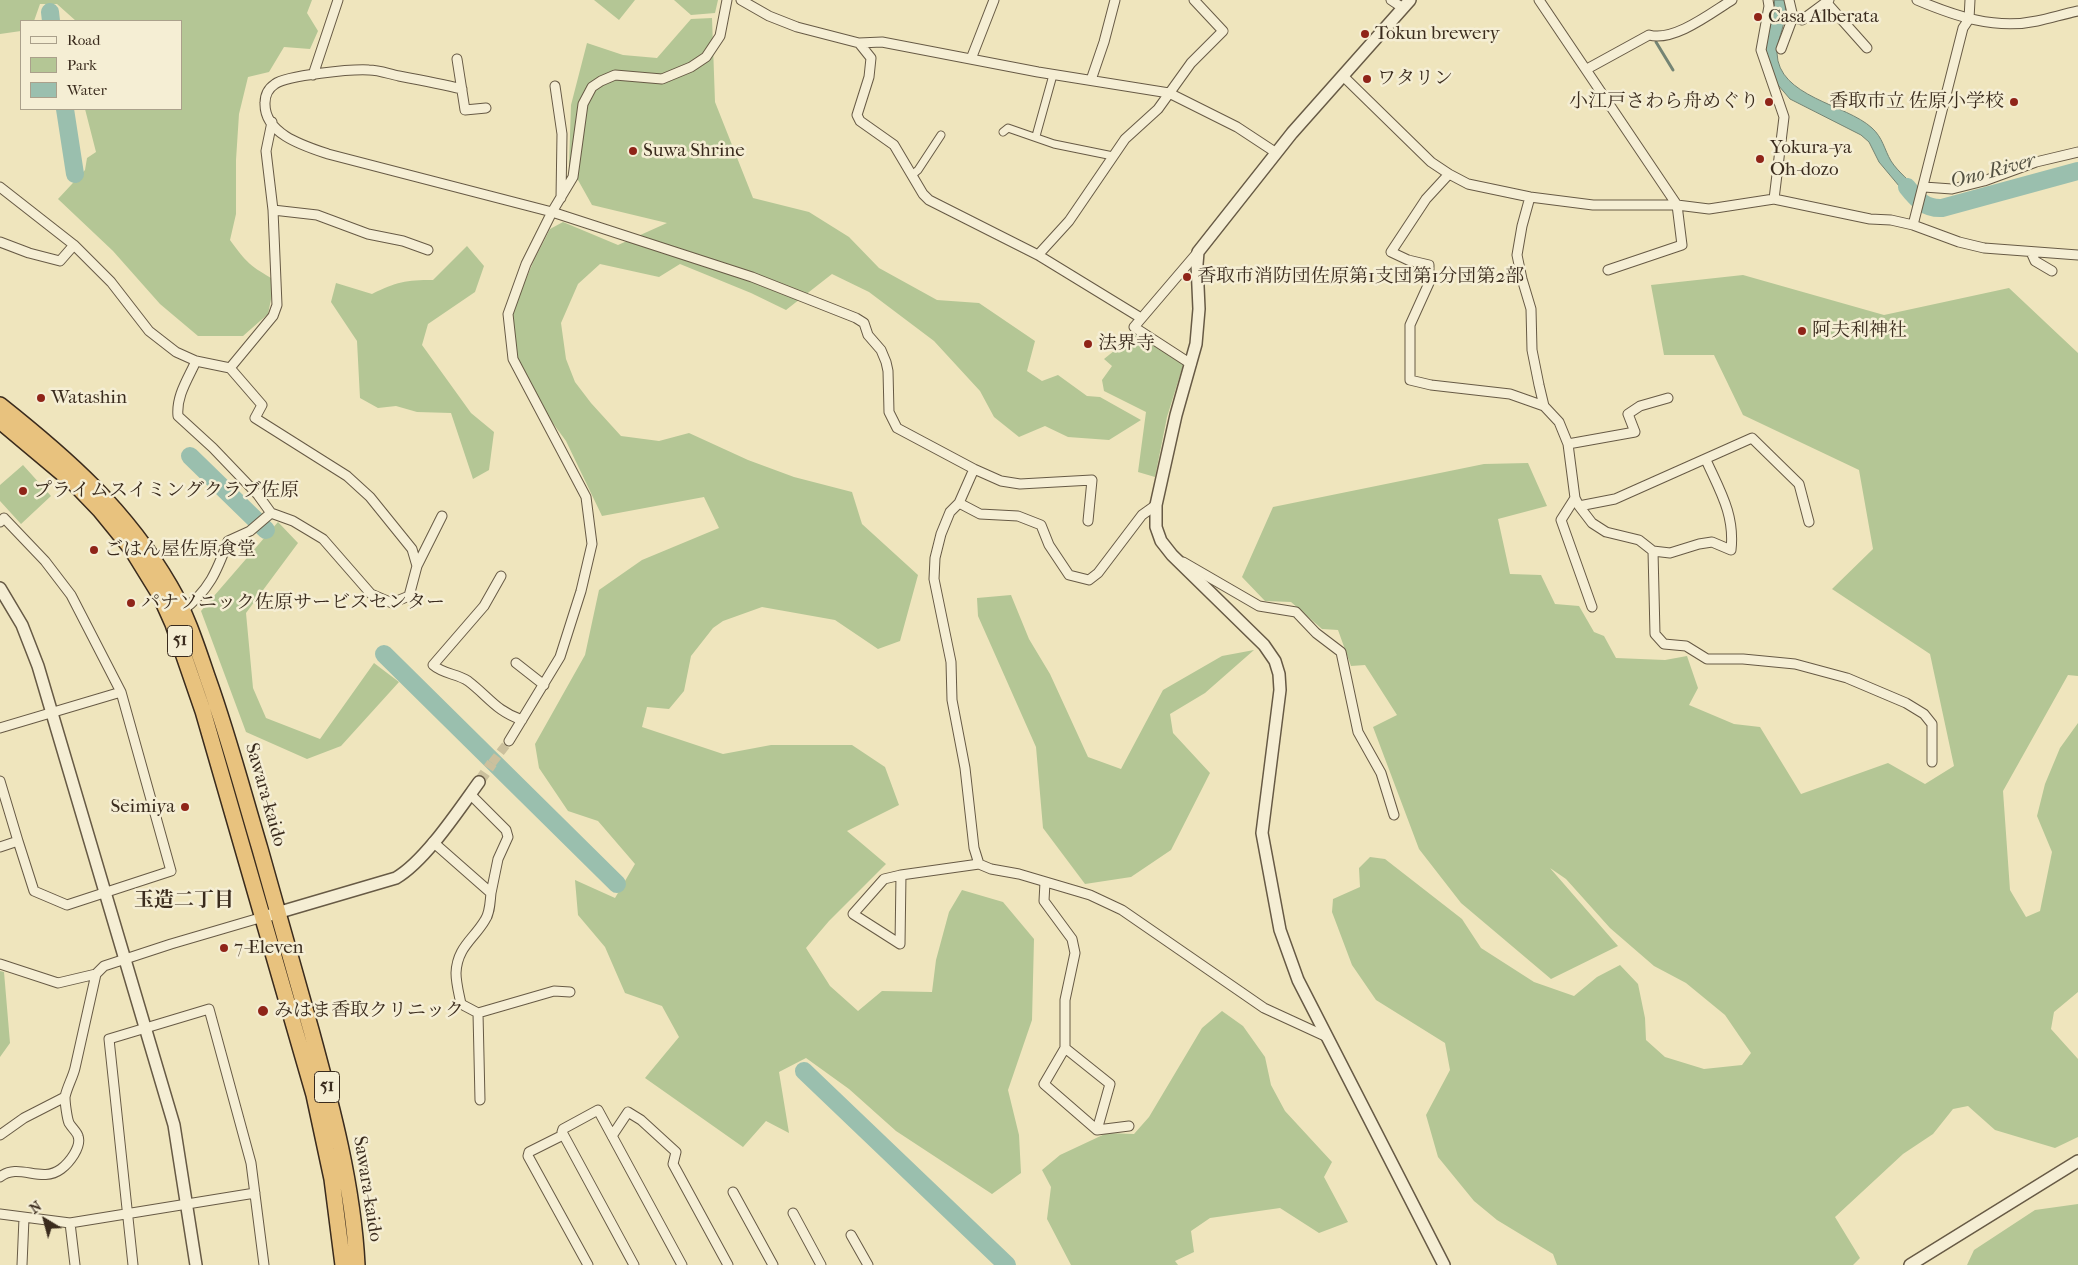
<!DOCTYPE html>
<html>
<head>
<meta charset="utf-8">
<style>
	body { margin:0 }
	#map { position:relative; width:2078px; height:1265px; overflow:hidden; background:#efe5bd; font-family:"IM FELL French Canon",serif }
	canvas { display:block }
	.legend { position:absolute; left:20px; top:20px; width:162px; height:90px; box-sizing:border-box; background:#f5eed4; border:1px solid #aaa08b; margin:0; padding:6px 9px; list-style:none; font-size:15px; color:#3a2b1d }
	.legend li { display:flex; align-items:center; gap:10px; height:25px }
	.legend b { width:25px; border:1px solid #aaa08b }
	.north { position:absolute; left:20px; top:1195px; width:50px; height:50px; -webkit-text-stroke:4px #f5eed4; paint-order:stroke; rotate:323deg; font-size:14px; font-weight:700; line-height:20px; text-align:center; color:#3a2b1d }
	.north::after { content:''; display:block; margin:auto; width:18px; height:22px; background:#3a2b1d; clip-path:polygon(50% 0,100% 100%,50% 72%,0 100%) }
</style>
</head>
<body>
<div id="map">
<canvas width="2078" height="1265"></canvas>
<ul class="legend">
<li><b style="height:6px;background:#f5eed4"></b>Road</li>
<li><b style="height:14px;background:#b4c695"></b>Park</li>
<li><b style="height:14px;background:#9abfae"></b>Water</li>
</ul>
<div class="north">N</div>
</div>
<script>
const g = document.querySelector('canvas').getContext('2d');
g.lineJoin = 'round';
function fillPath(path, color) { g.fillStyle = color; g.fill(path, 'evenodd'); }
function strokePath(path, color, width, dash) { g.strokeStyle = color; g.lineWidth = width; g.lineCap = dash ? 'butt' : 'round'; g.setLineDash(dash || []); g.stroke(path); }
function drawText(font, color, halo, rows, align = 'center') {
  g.font = font + ' "IM FELL French Canon","Noto Serif JP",serif'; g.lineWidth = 5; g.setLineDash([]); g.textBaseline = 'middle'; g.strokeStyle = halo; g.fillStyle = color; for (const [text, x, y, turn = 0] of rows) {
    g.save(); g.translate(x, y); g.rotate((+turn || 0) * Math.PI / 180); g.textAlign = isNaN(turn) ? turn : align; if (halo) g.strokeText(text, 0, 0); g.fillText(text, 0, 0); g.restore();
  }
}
fillPath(new Path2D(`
	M0,0H312L307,13L318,31L310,49L284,47L269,72L248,77L239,114L236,160V214L230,240C246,262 251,267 275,280L268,314L243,336H198L160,304L113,251L58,199L85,170L87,158L96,152L85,109H181V21H76L57,4H40L34,21H21V31L0,34Z
	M594,0H635L619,20Z
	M674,0H718L715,13L691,15Z
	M712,18L715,102L753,198L809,212L849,237L879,268L937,300L979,303L1035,341L1027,371L1042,381L1058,375L1087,396L1100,397L1141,420L1109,440L1068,437L1045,426L1019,437L994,417L980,391L934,341L869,292L832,274L786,310L751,293L680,264L659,277L600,264L578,284L561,323L566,359L575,382L591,403L621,436L659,441L689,433L748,460L794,477L852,492L862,524L918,575L900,641L878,649L835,620L762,607L723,621L713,628L691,656L684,691L669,709L647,707L642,727L723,754L771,745H852L885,767L899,805L847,831L886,864L829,921L806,948L830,986L858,1011L882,991L932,992L936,960L949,912L962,890L1003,902L1034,939L1032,1020L1008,1090L1019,1135L1021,1173L992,1194L896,1131L849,1089L806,1058L779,1072L789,1133L766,1121L743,1147L645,1078L679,1037L662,1006L625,993L605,947L578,915L575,880L615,898L635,864L598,821L568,811L539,768L535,744L585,655L599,590L642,560L719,528L704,497L602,516L566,441L530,392L515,356L511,315L534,260L550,229L563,222L618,245L667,223L592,205L569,164L571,105L587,43L623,55L657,58L691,19Z
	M467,246L484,266L475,292L428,324L422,345L471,413L494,432L489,470L473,479L451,413L417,412L396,406L378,408L360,398L357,341L331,302L336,283L372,294C396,282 406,280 433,280Z
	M1743,275L1884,315L2009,288L2078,353V676L2068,675L2003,791L2010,890L2026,917L2040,911L2052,852L2037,816L2045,784L2060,748L2078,723V992L2054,1012L2051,1029L2078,1059V1137L2055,1148L1995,1130L1968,1106L1953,1109L1933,1134L1903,1154L1835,1217L1860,1258L1853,1265H1557L1553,1254L1497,1220L1474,1201L1438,1157L1426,1115L1450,1070L1445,1043L1376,1000L1352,965L1332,912L1333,899L1360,887L1359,868L1370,857L1385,859L1462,919L1481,948L1534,982L1574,996L1597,977L1620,965L1638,984L1645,1018L1646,1040L1665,1057L1704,1069L1742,1065L1751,1053L1725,1015L1686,983L1654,966L1610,928L1566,879L1550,868L1618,946L1551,979L1461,903L1419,849L1373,727L1397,715L1365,665L1351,666L1338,630L1322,629L1291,602L1265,601L1242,577L1273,507L1484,464L1528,463L1547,506L1498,519L1510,574L1541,575L1555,604L1579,606L1594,632L1604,636L1616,658L1665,660L1687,656L1698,688L1689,705L1734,724L1760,727L1801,794L1888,763L1925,784L1954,766L1930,654L1832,589L1873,549L1859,470L1743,415L1714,355H1664L1651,285Z
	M1136,333L1184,362L1167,417L1155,477L1138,472L1146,412L1104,391L1102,380L1112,366L1104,359Z
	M23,465L51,496L21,524L0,501V485Z
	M278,522L298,543L246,613L253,688L266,718L320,739L374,663L399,682L341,746L307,759L246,732L201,611Z
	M1011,595L1029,639L1050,674L1088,757L1121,769L1163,690L1222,656L1254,650L1205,693L1170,714L1173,733L1210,773L1171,850L1131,877L1085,884L1043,828L1036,747L978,616L977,598Z
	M0,971L4,972L10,1043L0,1057Z
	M1222,1011L1243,1026L1265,1057L1271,1085L1285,1111L1332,1162L1324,1177L1348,1222L1319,1233L1280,1208L1210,1218L1191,1231L1194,1252L1175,1261L1178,1265H1071L1047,1219L1051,1187L1042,1170L1060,1155L1107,1133L1134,1134L1149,1117L1202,1028Z
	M2078,1204V1265H1967L1974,1250L2035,1210Z`), '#b4c695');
const water = new Path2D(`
	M1775,0H1785C1785,5 1786,10 1785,15C1784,28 1777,41 1777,53C1778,97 1846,104 1872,128C1883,138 1884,149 1891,161C1898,172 1911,182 1920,192L1915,205L1879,162L1869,142L1861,135L1790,99L1778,85L1773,77L1766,51L1765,45L1774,13Z`);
fillPath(water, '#9abfae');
strokePath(water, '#748474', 1);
strokePath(new Path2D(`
	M1656,42L1673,70`), '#748474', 3);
strokePath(new Path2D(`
	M50,12L51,21
	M65,109L75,174
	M1907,187C1917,200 1926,209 1942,208L2078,171
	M190,456L266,530
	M384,654L617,884
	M804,1071L1007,1265`), '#9abfae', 18);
strokePath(new Path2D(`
	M492,763L509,741`), '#cbc09d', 9, [9, 4.5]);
strokePath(new Path2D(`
	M479,782L492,763`), '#cbc09d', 11, [11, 5.5]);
const pedestrian = new Path2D(`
	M1003,132L1008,128L1054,144L1113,156
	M1036,136L1053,75
	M912,175L918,170L941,135`);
const minor = new Path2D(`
	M741,0L769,16L797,27L859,43L882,42L1038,72L1169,93L1237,127L1275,152
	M1391,0L1403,8
	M1768,0L1769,6L1761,50L1784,117L1774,199L1870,219L1891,220L1913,225L1963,28L1969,19L1970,0
	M1789,0L1793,17L1802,20L1829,0
	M1917,0C1955,16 1995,30 2037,21C2051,18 2064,14 2078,11
	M1826,2L1867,48
	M859,43L871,58L869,77L857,115L860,121L894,145L923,194L929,200L1038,255L1141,318
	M1781,49L1793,17
	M457,59L465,110L486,108
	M971,59L994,0
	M1587,69L1649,35C1674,42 1711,13 1732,0
	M313,75L338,0
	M1343,76L1431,162L1449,174L1468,184L1530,197L1593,205H1677L1539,0
	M1091,80L1104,42L1115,0
	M555,86L562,134L561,198
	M462,89C441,84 420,80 399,76C389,74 379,70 369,70C353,69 287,75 275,84C269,88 265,95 265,103C264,134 304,146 328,154L552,212L752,277L856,318L864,323L868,335L881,350L886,362L888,371L889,412L897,428L974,469L959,503L950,512L941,534L935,558L934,579L951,662L952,700L965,768L974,848L979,864L991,869L1019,874L1090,895L1122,910L1264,1008L1327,1037
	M1449,174L1426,199L1391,252L1408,260L1429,265V283L1410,325V380L1431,385L1510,394L1544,406
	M0,187L74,245L111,282L149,331L176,352L196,361L230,368L262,405L255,418L347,476L370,497L412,549L417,566L409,596L392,603L371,594L323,539L293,521L271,513L258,495L213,448L178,416C176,396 188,379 196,361
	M1924,187L1952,189L1984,181L2036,162L2078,152
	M1530,197L1522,226L1517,255L1522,279L1531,309L1532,350L1539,385L1544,406L1559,422L1568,444L1575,498L1579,506L1592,523L1606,532L1639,540L1653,551L1655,634L1664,644L1686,646L1707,659H1743L1795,664L1847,678L1906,703L1924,714L1932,724V762
	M273,210L317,215L368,234L403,241L428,250
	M1913,225L1959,242L1984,248L2078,255
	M0,242L29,253L60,261L74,245
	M2031,252L2035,261L2052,271
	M1038,255L1069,221L1125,139L1158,109L1191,63L1223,31L1194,0
	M1608,270L1682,245L1677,205L1709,209L1774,199
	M1191,364L1134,327L1198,252
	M230,368L273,316L277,305L273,210L266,151L272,122
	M1568,444L1635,432L1628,414L1640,406L1668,398
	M974,469L1001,481L1020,484L1092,480L1088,521
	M1575,498L1561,520L1592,607
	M959,503L980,514L1018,516L1041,525L1049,545L1069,575L1089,580L1098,573L1142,515L1156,505
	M1579,506L1615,499L1752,438L1799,484L1809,522
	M0,522L4,518L45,561L71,595L121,692L171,871L67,905L34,891L18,841L0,847
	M1653,551L1670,553L1699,544L1712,542L1731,550C1735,515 1720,491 1706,460
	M1183,562L1259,606L1296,612L1316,633L1341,652L1358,732L1381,773L1394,815
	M417,566L442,516
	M501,576L484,606L433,665C443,674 458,674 468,681C489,697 496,711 522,720
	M182,611C209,591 217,571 228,541L250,531L271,513
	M516,663L544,685
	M0,728L121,692
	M509,741L560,657L581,591L592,544L586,497L513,359L508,314L526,264L552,212L573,177L583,104L592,87L601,81L615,75L662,79L691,67L706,57L720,36L727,0
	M0,781L18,841
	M470,794L506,830L508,837L498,859L491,893
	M433,842L491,893C490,902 490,913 485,920C474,939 457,947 456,973C456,983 459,994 461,1004L478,1013L554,991L570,992
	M901,875L884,879L853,914L900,944L901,875L979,864
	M1045,882L1044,901L1072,939L1075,953L1065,1000V1048L1044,1084L1097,1130L1129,1126
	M0,964L58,983L96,974L104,966L171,944L263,917
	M478,1013L480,1100
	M1065,1048L1110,1084L1097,1130
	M0,1135L24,1118L65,1097
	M563,1135L529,1152L528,1156L588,1265
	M612,1136L628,1112L641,1120L676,1152L673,1164L728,1265
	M0,1177C19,1162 41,1184 61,1169C69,1163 82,1147 78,1136C77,1132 72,1128 69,1123C67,1118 65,1103 65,1097C67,1087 73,1077 75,1068C82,1037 89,1005 96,974
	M733,1192L773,1265
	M793,1213L821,1265
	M0,1214L70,1223L255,1193
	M70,1223L75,1265
	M851,1235L868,1265
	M22,1265L24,1218
	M133,1265L109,1039L209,1009L251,1163L264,1265
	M634,1265L562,1132L563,1129L598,1110L682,1265`);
const tertiary = new Path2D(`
	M1410,0L1292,133L1198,252L1197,264L1199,309L1196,344L1176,415L1156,505V527L1161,541L1172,555L1264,645L1275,661L1279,674L1280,690L1262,833L1280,930L1298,980L1444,1265
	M0,588L22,625L38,666L174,1125L196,1265
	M270,915L396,878C425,861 458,811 479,782
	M1910,1265L2078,1161`);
const trunk = new Path2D(`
	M0,405C68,459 126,510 170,586C187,615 197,647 208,679C228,735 243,792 260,849C277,909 294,969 311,1030C332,1107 353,1185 357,1265
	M0,421L74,483L100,510L131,548L160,595L173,624L203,711L314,1095L332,1179L343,1265`);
strokePath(pedestrian, '#675a45', 9);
strokePath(minor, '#675a45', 11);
strokePath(tertiary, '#675a45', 14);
strokePath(trunk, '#3a2b1d', 18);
strokePath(pedestrian, '#f5eed4', 7);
strokePath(minor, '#f5eed4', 9);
strokePath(tertiary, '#f5eed4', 11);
strokePath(trunk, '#e8c27e', 15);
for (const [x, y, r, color] of [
	[1758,17,5,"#8f2418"],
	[1365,34,5,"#8f2418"],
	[1367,79,5,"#8f2418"],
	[1769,102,5,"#8f2418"],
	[2014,102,5,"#8f2418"],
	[633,151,5,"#8f2418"],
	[1760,159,5,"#8f2418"],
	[1187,277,5,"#8f2418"],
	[1802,331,5,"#8f2418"],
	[1088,344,5,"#8f2418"],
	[41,398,5,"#8f2418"],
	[23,491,5,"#8f2418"],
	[94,550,5,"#8f2418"],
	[131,603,5,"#8f2418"],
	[185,807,5,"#8f2418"],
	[224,948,5,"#8f2418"],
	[263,1011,6,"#8f2418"]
]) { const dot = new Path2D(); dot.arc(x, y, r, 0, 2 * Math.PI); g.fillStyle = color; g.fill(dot); strokePath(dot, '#f5eed4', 2); }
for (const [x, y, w] of [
	[180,641,25],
	[327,1087,25]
]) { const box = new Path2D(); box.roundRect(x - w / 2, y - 15.5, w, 31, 4); g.fillStyle = '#f5eed4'; g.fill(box); strokePath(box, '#3a2b1d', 1); }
drawText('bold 18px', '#3a2b1d', null, [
	["51",180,641],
	["51",327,1087]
]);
drawText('19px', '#3a2b1d', '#f5eed4', [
	["Casa Alberata",1768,17],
	["Tokun brewery",1375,34],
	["ワタリン",1377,79],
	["小江戸さわら舟めぐり",1759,102,"right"],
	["香取市立 佐原小学校",2004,102,"right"],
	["Yokura-ya",1770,148],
	["Oh-dozo",1770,170],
	["Suwa Shrine",643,151],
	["香取市消防団佐原第1支団第1分団第2部",1197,277],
	["阿夫利神社",1812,331],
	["法界寺",1098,344],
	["Watashin",51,398],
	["プライムスイミングクラブ佐原",33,491],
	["ごはん屋佐原食堂",104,550],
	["パナソニック佐原サービスセンター",141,603],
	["Seimiya",175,807,"right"],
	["7-Eleven",234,948],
	["みはま香取クリニック",274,1011]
], 'left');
drawText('19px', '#3a2b1d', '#f5eed4', [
	["Sawara-kaido",265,795,74],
	["Sawara-kaido",367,1189,81]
]);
drawText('italic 20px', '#525041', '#f5eed4', [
	["Ono River",1993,172,-15]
]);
drawText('bold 20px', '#3a2b1d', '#f5eed4', [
	["玉造二丁目",184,901]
]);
</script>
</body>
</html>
